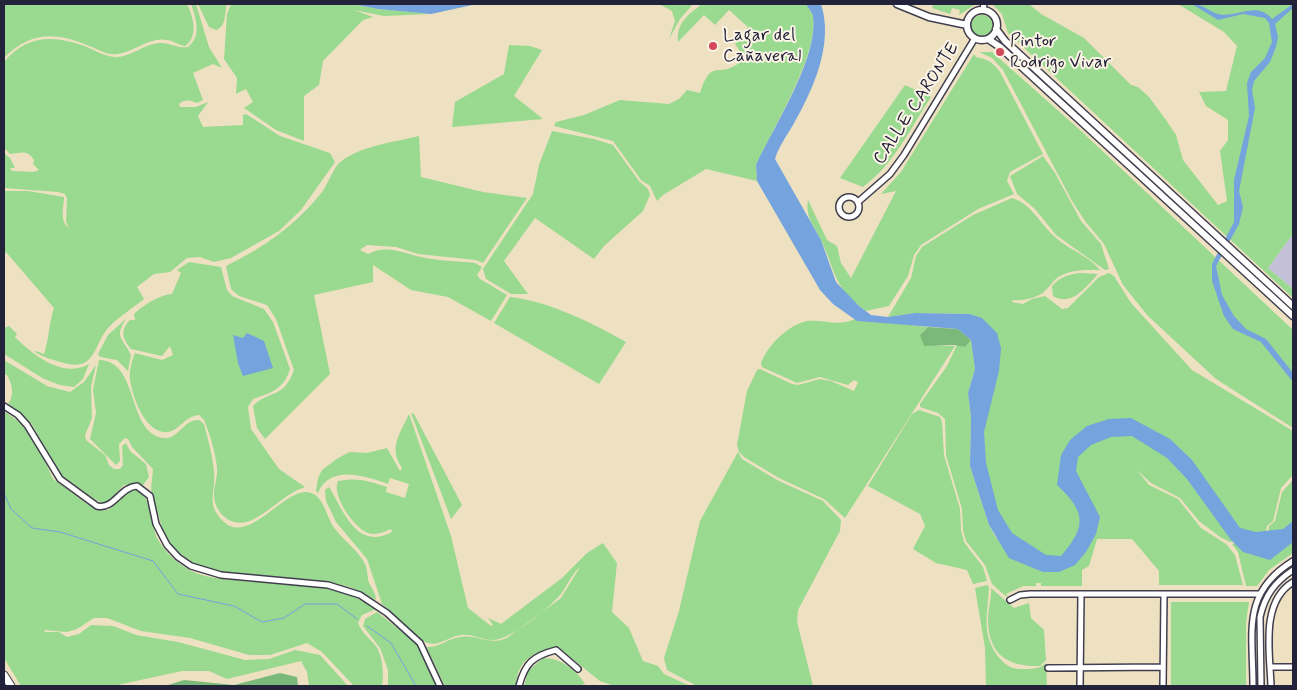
<!DOCTYPE html>
<html>
<head>
<meta charset="utf-8">
<style>
	body { margin:0 }
	#map { position:relative; width:1297px; height:690px; overflow:hidden; background:#eee1c1; font-family:Mynerve,sans-serif }
	canvas { display:block }
	.frame { position:absolute; inset:0; border:5px solid #22223b; pointer-events:none }
</style>
</head>
<body>
<div id="map">
<canvas width="1297" height="690"></canvas>
<div class="frame"></div>
</div>
<script>
const g = document.querySelector('canvas').getContext('2d');
g.lineJoin = 'round';
function fillPath(path, color) { g.fillStyle = color; g.fill(path, 'evenodd'); }
function strokePath(path, color, width, dash) { g.strokeStyle = color; g.lineWidth = width; g.lineCap = dash ? 'butt' : 'round'; g.setLineDash(dash || []); g.stroke(path); }
function drawText(font, color, halo, rows, align = 'center') {
  g.font = font + ' Mynerve,sans-serif'; g.lineWidth = 4; g.setLineDash([]); g.textBaseline = 'middle'; g.strokeStyle = halo; g.fillStyle = color; for (const [text, x, y, turn = 0] of rows) {
    g.save(); g.translate(x, y); g.rotate((+turn || 0) * Math.PI / 180); g.textAlign = isNaN(turn) ? turn : align; if (halo) g.strokeText(text, 0, 0); g.fillText(text, 0, 0); g.restore();
  }
}
fillPath(new Path2D(`
	M1293,234V289L1268,268Z`), '#c5c0da');
fillPath(new Path2D(`
	M4,4H187C193,16 199,37 185,46C178,45 173,40 166,40C150,37 134,52 118,54C108,56 98,49 89,46C56,32 31,31 4,58Z
	M191,4H196L209,47L222,68L213,64L193,73L203,100L197,103C190,100 184,99 179,104L180,107H196L208,102L198,116L203,127L243,125V115L246,114L280,136L330,153L335,162L301,210L279,231L231,258L214,262L200,257L187,258L170,272L154,274L137,287L144,299C133,308 120,316 110,326C93,343 97,372 64,363C54,360 44,358 35,352L36,351L44,354C49,339 49,323 54,308L6,252L4,255V191H28L64,197C64,207 59,221 69,228L66,222L67,199L65,194L58,192L4,188V153L10,158L15,168H10L12,171L33,172L39,170L33,164L34,160C27,149 21,153 10,154L4,148V62C27,34 55,35 87,47C96,51 104,56 115,57C129,58 144,44 159,43C170,42 177,49 188,47C202,36 196,18 191,4Z
	M198,4H227C224,14 227,26 216,30L209,27Z
	M231,4H353L378,9L431,14L384,16L354,10L373,17L363,20L323,61L319,85L304,96V141L276,130L244,108L253,102L246,89L236,94L237,78L224,59L227,14Z
	M659,4H693L680,19L669,39L675,21L672,11Z
	M702,4H806C808,8 813,13 813,17C819,54 772,130 756,165L757,181L706,169L663,195L657,201L650,186L641,180L613,141L554,126L556,122L584,115L620,100L669,104L679,99L687,90L700,93C712,57 717,79 739,63L737,61L744,57L735,44L748,27L729,10L715,25L704,15L678,42C676,23 688,15 702,4Z
	M934,4H976L959,15L960,10L952,8L950,14L932,8Z
	M992,4H1029L1041,14L1084,38L1131,85L1138,87L1149,97L1166,120L1176,135L1183,160L1218,205L1227,201L1220,151L1228,140V120L1206,106L1199,92L1226,91L1237,46L1224,32L1178,4H1293V234L1268,268L1293,289V298L1008,33L1002,14Z
	M971 26a11 11 0 1 1 22 0a11 11 0 1 1-22 0Z
	M509,45L530,46L542,50L514,96L543,119L452,127L455,102L504,74Z
	M979,52H992L1080,130L1293,330V428L1216,379L1148,316L1123,285L1104,244L1085,221L1072,201L1003,70L992,58Z
	M974,54L976,57C988,60 992,61 1000,72L1043,154L1010,172L1007,181L1014,194L978,209L921,245L914,255L908,276L889,306L866,311C832,286 837,274 821,240C814,225 805,218 808,200L827,240L837,246L841,263L851,278L896,191L881,194L901,172Z
	M905,85L931,97C910,129 894,164 863,187L840,178Z
	M552,131L594,139L613,145L639,181L648,189L650,195L643,211L604,246L594,259L535,218L504,261L528,294H511L486,279L483,269L533,194L539,165Z
	M419,136L421,177L483,192L527,198L483,263L476,260L418,254L396,247L367,245L360,250L368,254C386,244 403,253 421,257C438,261 457,261 475,263L482,267L477,275L480,279L507,295L491,321L448,297L411,290L373,265V282L314,295L330,374L265,439L257,428L253,406C270,389 283,400 294,370L276,319L267,305L239,296L231,289L226,266C263,248 296,225 322,192C329,183 333,166 343,160C364,145 395,142 419,136Z
	M1043,156L1055,173L1081,221L1101,244L1109,269L1105,270L1056,235L1035,209L1017,194L1010,176Z
	M1012,198C1032,204 1040,224 1055,237C1069,250 1088,255 1100,270C1086,270 1073,269 1060,276C1053,280 1051,285 1046,290C1039,298 1023,301 1013,300L1012,302L1023,304L1032,299L1045,296L1062,309L1068,308L1099,277L1109,273L1114,276L1131,303L1192,370L1293,431V475L1281,488L1273,521L1267,526L1265,535L1230,542L1220,537L1199,521L1180,498L1151,483L1137,470L1149,485L1178,499L1201,528L1226,544L1235,555L1243,585H1159V571L1132,539H1097L1089,566L1082,570V586H1041V583H1036V586H1023L1006,594L1009,599L992,584L985,565L966,541L963,530L962,509L946,455L945,419L938,413L920,407V404L947,366L957,345L965,347L971,340L975,369L968,393L971,417L970,466L989,525L997,540L975,457L988,414L969,314L915,313L888,317L911,278L916,256L922,247L973,215Z
	M189,262L221,267L227,290L232,296L264,309L273,322L290,369C284,389 271,393 253,399L248,407L251,429L279,469L305,487C284,494 270,512 250,521C231,528 214,513 214,494C214,485 218,477 217,467C215,452 210,434 204,420L199,415C185,416 180,430 168,432C146,435 132,397 130,379C129,372 132,360 135,353L162,360L173,355L170,346L162,356L131,349C122,338 120,330 130,320H135L134,314C145,304 159,295 172,294L181,273L177,270Z
	M1081,273L1098,274C1086,287 1072,307 1053,296L1052,286C1060,277 1069,274 1081,273Z
	M510,297C551,302 590,322 626,342L599,384L494,323Z
	M127,318C113,337 123,338 131,355L128,371L117,360L100,357L98,354L108,335Z
	M855,319L928,327L920,335L938,346H955L845,518L824,499L779,478L744,457L739,452L737,445L747,391L757,370L760,369L792,384L798,385L820,379L831,381L854,391L858,382L854,380L848,385L820,377L797,383L762,367L761,363C768,345 788,325 807,321C824,319 839,327 855,319Z
	M9,326L17,334L15,337C33,355 63,379 89,364L83,379L74,387L60,385L44,379L4,354V328Z
	M4,360L47,386L70,392L84,382L96,365L91,387L92,418L85,435L86,440L105,455L109,465L114,469H120L123,465L122,446L126,443L130,451L146,464L149,477L143,485H124L108,502L102,503L93,498L60,475L31,423L8,404C15,395 12,384 7,375L4,374Z
	M99,360C140,361 126,432 163,438C179,440 183,419 199,420L204,424C208,440 213,456 214,472C216,493 205,504 224,522C247,544 281,494 304,492C325,491 325,518 336,530C345,542 358,550 365,564C368,570 367,577 369,583C372,588 376,594 376,600L350,587L333,583L209,570L193,563L177,551L164,535L151,489L153,469L132,447L128,439L125,438L119,444L120,461L116,465L90,439L96,413L93,390Z
	M919,410L940,417L942,422L944,455L960,509L961,530L964,542L983,567L987,581L973,584L967,570L936,563L913,549L925,526L920,514L868,486L912,414Z
	M4,411L22,424L36,442L53,479L90,506L108,510C115,505 120,495 127,491C150,479 151,526 157,538C166,554 179,566 196,573C211,579 228,579 244,581C289,585 338,582 376,609L362,615L358,623C362,633 369,638 376,646C383,656 384,675 382,686H354L322,652L307,643L270,655H249L190,638L141,631L107,618H94L77,629L67,632L44,630L45,632H59L67,637L79,634L91,625L113,626L136,635L178,642L245,660L269,659L295,650L320,655L348,686H309L307,672L301,661L227,679L209,671H182L113,686H21L4,658Z
	M411,413L414,414L462,505L451,519Z
	M409,414L451,536L468,608L491,626L493,625L488,618L501,624L562,578L587,553L603,543L617,563L612,612L629,628L643,661L658,666L664,674L690,686H614L600,681L560,649C536,649 516,660 516,686H445L426,647C439,648 448,638 461,637C479,634 488,646 507,638L561,598L580,567C573,572 567,586 561,594C549,608 516,635 499,639C486,643 474,633 461,635C446,637 436,650 422,640L382,604L367,559L336,522L326,501L325,490L329,487C344,511 356,551 392,532L391,529C383,532 376,536 368,533C354,528 331,495 338,481C359,477 368,481 387,487L386,492L405,498L409,484L390,478L388,484C365,476 330,464 318,493L316,491L318,478L322,470L338,458L350,452L367,453L387,448L400,471L402,468C388,448 400,434 409,414Z
	M738,452L742,459L777,480L823,501L841,520L840,531L798,610L797,622L813,686H697L667,670L664,658L679,611L700,521Z
	M1293,480V553L1269,570L1257,586H1246L1238,552L1232,544L1268,533L1269,526L1275,521L1282,492Z
	M987,585L989,587C988,612 981,633 997,655C1003,663 1010,669 1020,669C1030,669 1039,670 1046,663L1047,686H986L985,648L975,588Z
	M991,588L1014,608L1029,603L1031,618L1044,630L1046,660L1040,666C1007,667 988,654 988,619C988,608 992,598 991,588Z
	M1171,602H1249L1246,622V686H1171Z
	M377,612L415,642L421,650L437,686H388V670L380,648L363,626L365,619Z
	M543,658C561,658 575,669 585,684L577,686H524L528,671Z`), '#99d990');
fillPath(new Path2D(`
	M928,327L958,329L971,340L965,347L954,345L924,346L920,335Z
	M280,673L297,677L298,686H165L184,680L234,685Z`), '#7ab97a');
fillPath(new Path2D(`
	M353,4H477L431,14L378,9Z
	M806,4H821C834,44 813,90 793,125C786,137 779,146 775,159L821,240L836,282L859,306L871,315L888,317L915,313L969,314L982,318L997,333L1001,348L999,371L984,432L986,463L998,510L1012,533L1046,555L1061,556C1087,526 1086,512 1057,485L1061,455L1070,440L1087,426L1109,419L1131,418L1170,439L1192,460L1240,528L1256,532L1283,529L1293,521V542L1270,560L1243,552L1231,540L1187,479L1167,458L1132,436L1111,437L1091,445L1078,457L1076,471L1100,517L1096,534L1086,552L1075,565L1059,572H1043L1009,558L989,525L970,466L971,417L968,393L975,369L971,340L958,329L857,321L833,304L820,290L757,181L756,165C773,128 819,57 813,17C813,13 808,8 806,4Z
	M1192,4C1203,4 1208,11 1218,14C1237,19 1256,0 1272,19L1293,4V8L1275,24L1278,37L1276,47L1270,62L1254,81L1252,90L1255,108L1239,191L1243,207L1239,224L1216,266L1222,295L1234,316L1246,329L1266,339L1293,373V382L1261,342L1233,329L1224,316L1212,281V264L1234,222V180L1249,116L1247,83L1251,72L1265,58L1272,42L1269,23L1265,18L1243,14L1218,20Z
	M247,333L264,341L273,368L243,376L238,363L233,335L243,338Z`), '#74a3dd');
strokePath(new Path2D(`
	M4,493L11,509L32,528L60,532L153,561L178,594L234,606L262,622L284,618L305,604H337L357,619
	M367,626L391,643L416,686`), '#74a3dd', 1);
const minor = new Path2D(`
	M983,10L984,4
	M839 207a10 10 0 1 1 20 0a10 10 0 1 1-20 0Z
	M858,202L890,174L904,155L975,38
	M4,406L18,415L27,425L60,479L97,506C114,510 120,487 137,486L150,496L156,524L167,545L178,557L191,566L221,575L328,585L360,595L387,613L420,643L440,686
	M1010,600L1020,595L1030,594H1259
	M1271,667H1293
	M1048,668L1163,667
	M519,686C525,663 533,656 556,650L578,669
	M1080,686L1081,594
	M1163,686L1164,594
	M1253,686C1253,632 1241,593 1293,561
	M1261,686L1260,617C1265,595 1275,582 1293,570
	M1271,686C1270,653 1260,602 1293,582`);
const major = new Path2D(`
	M897,4L929,17L967,25
	M967 25a15 15 0 1 1 30 0a15 15 0 1 1-30 0Z
	M996,29L1005,41L1293,306
	M988,39L1000,47L1293,316`);
const highway = new Path2D(`
	M4,675L11,686`);
strokePath(minor, '#413f4f', 8);
strokePath(major, '#413f4f', 9);
strokePath(highway, '#413f4f', 9);
strokePath(minor, '#fff', 5);
strokePath(major, '#fff', 6);
strokePath(highway, '#fff', 7);
for (const [x, y, r, color] of [
	[713,46,5,"#d1495b"],
	[1000,52,5,"#d1495b"]
]) { const dot = new Path2D(); dot.arc(x, y, r, 0, 2 * Math.PI); g.fillStyle = color; g.fill(dot); strokePath(dot, '#fcf5e5', 2); }
drawText('18px', '#22223b', '#fcf5e5', [
	["Lagar del",723,36],
	["Cañaveral",723,57],
	["Pintor",1010,42],
	["Rodrigo Vivar",1010,63]
], 'left');
drawText('18px', '#22223b', '#fcf5e5', [
	["CALLE CARONTE",917,104,-57]
]);
</script>
</body>
</html>
